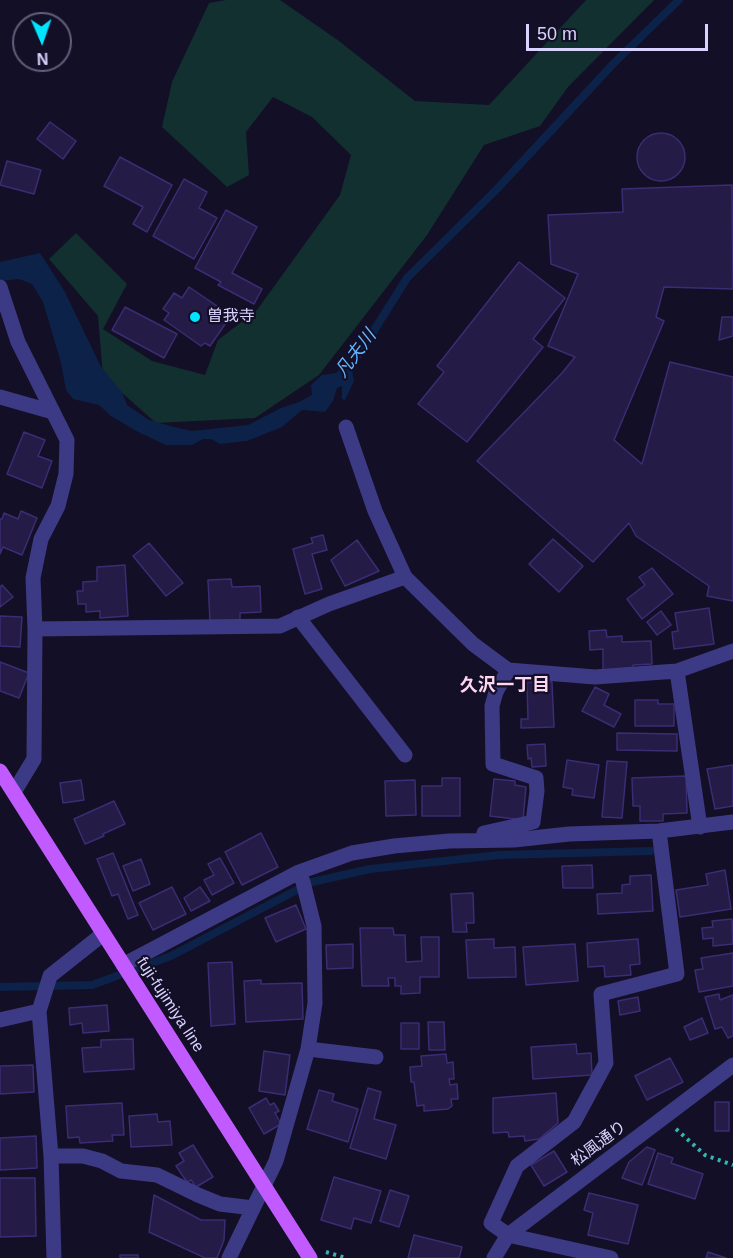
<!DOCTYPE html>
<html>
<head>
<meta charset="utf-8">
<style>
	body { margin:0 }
	#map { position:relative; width:733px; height:1258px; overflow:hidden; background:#130f26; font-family:Helvetica,sans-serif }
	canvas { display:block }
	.north { position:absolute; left:12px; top:12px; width:60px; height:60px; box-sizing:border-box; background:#130f26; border:2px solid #625e7d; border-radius:50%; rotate:178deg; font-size:16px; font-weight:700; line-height:24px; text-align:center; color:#d9d4ff }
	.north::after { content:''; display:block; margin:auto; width:21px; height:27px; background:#00e5ff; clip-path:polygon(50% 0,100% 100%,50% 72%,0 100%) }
	.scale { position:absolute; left:526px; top:24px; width:182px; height:27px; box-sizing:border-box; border:3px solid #d9d4ff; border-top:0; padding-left:8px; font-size:18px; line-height:21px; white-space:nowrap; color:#d9d4ff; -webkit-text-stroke:4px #130f26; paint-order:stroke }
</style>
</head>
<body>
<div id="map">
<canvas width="733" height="1258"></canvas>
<div class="north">N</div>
<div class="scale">50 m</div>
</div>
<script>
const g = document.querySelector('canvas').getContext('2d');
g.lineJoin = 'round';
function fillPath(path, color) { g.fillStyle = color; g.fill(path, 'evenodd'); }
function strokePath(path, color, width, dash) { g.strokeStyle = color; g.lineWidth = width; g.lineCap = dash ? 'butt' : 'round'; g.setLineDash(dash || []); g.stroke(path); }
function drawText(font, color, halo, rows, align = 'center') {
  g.font = font + ' Helvetica,"Noto Sans JP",sans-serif'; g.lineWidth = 4.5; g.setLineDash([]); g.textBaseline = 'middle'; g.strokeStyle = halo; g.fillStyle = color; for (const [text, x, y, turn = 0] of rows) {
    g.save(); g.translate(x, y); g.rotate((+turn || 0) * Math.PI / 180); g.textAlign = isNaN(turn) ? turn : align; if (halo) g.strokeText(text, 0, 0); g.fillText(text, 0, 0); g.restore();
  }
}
fillPath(new Path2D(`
	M226,0H280L339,41L415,101L489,105L586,0H654L568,87L540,126L484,145L427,235L319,375L255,418L156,423L103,376L98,316L49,259L76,233L127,284L103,329L152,361L205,375L218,340L257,310L340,195L351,155L312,117L273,97L246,132L249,175L227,187L162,127L172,82L209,3Z`), '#12302f');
fillPath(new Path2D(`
	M40,253L65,292L101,367L122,392L127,405L149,420L174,427L192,431L248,425L281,408L299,402L312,395L311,385L322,375L336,373L356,350L360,342L371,331L378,333L352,371L354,381L345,400L342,399V386L337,388L333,401L325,412L302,410L282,427L247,441L220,444L211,439H203L192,445H166L138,432L111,416L99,405L73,399L66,390L61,363L43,302L32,284L19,279L0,281V262Z`), '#0c2248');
strokePath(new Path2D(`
	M368,340L407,278L497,189L613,64L679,0
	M0,987L92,985L171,956L312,882L370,869L499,855L651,851`), '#0c2248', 8);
const building = new Path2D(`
	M50,122L76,141L63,159L37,139Z
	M637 157a24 24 0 1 1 48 0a24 24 0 1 1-48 0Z
	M120,157L172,185L147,232L133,224L143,207L104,186Z
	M7,161L41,170L34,194L0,185Z
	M184,179L207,192L199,208L217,218L194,259L153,236Z
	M732,185L733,289L664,287L656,317L664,321L614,440L642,464L670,362L733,377V601L707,596L709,586L636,536L629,523L593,562L477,461L562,373L575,357L548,346L578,274L551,264L548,215L623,212L622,189Z
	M226,210L257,227L232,273L262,289L254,304L218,285L221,282L195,268Z
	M519,262L565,298L533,339L543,347L467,442L418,404L444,372L437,366Z
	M189,287L223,310L220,315L228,320L210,346L205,343L201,346L164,320L169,313L163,309L174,293L182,298Z
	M125,307L177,334L164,358L112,330Z
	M722,317H733V336L719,340Z
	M24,432L45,440L38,456L52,461L42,488L7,474Z
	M21,511L37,518L22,555L3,547L0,554V519H2L4,513L18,519Z
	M323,535L327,550L312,554L322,589L305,594L293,549L313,543L311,538Z
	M553,539L583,566L559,592L529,564Z
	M357,540L379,571L345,586L331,560Z
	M149,543L183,583L166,596L133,556Z
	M125,565L128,616L100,618V611L86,612V604H78L77,591H83V582L97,581V567Z
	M652,568L673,594L642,619L627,599L645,585L639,577Z
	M231,579L232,587L260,586L261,612L240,613V620L210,622L208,580Z
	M2,585L13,597L0,607V587Z
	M709,608L714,644L674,649L672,632L678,631L675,613Z
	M661,611L671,625L657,635L647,622Z
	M0,616L22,617L20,647L0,646Z
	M606,630L607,637L622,636V642L651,641L652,664L633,665V671L603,672V649L590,650L589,631Z
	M0,662L29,673L19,698L0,691Z
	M527,682H552L554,727L521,728V719H528Z
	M595,687L609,694L604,705L621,714L614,727L582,711Z
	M635,700H658V704H674V726H635Z
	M617,733L677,734V751L617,750Z
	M545,744L546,766L532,767L531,758L528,759L527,745Z
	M567,760L599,765L594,798L572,795L573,789L563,787Z
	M607,761L627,762L622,818L602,817Z
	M733,765V806L715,809L707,769Z
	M686,776L687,813L663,814V821H640V806H633L632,778Z
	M442,778H460V816H422V786H442Z
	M494,779L515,781V785L526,787L523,820L490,816Z
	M81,780L84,800L63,803L60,783Z
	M415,780L416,815L386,816L385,781Z
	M114,801L125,824L103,834L104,836L85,844L74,819Z
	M261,833L278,867L242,885L225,852Z
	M113,853L138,915L128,919L118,894L112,896L97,859Z
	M220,858L234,883L212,895L204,880L214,875L208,864Z
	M141,859L150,884L133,891L123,866Z
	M592,865L593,888H563L562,866Z
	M725,870L731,909L680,917L676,890L708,885L706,874Z
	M651,875L653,911L598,914L597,894L622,893V885L630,884V876Z
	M172,887L186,914L153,930L139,903Z
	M200,887L210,901L191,911L184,898Z
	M473,893L474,923H466L467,932H453L451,894Z
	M296,905L306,929L276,942L265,918Z
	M732,919L733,944L713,946V938L703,939L702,928L713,927L712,921Z
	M360,928H393L394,935H405L406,962L422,961L421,937H439V977H420V993L401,994V986H395V978H388L389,986H362Z
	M494,939V948L515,947L516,977L468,978L466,940Z
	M638,939L640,964L630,965L631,975L605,977L604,966L588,967L587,943Z
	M353,944V968L327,969L326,945Z
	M575,944L578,981L526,985L523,947Z
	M733,953V986L699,992L695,970L703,969L701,958Z
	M232,962L235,1024L211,1026L208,963Z
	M261,980V984L302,983L303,1019L246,1022L244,981Z
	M719,994L720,1000L733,995V1036L728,1038L722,1027L715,1029L705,997Z
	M638,997L640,1011L620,1015L618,1001Z
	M107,1005L109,1031L83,1033L82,1023L70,1025L69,1008Z
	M702,1018L708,1033L690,1040L684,1027Z
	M428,1022H444L445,1050H429Z
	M401,1023H419V1049H401Z
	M133,1039L134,1069L84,1072L82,1048L101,1047V1040Z
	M576,1044L577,1054L591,1053L592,1075L533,1079L531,1047Z
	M264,1051L290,1055L285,1095L259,1091Z
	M446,1054L447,1063L453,1062L454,1079H449L450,1085L457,1084L458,1099H451L452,1106L448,1109L424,1111V1105L417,1106L414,1082H411L410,1067L422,1066L421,1056Z
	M670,1058L683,1082L647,1100L635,1076Z
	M33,1065L34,1092L0,1094V1066Z
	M368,1088L381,1092L374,1119L396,1125L386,1159L350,1148Z
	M319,1090L334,1094L332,1101L358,1109L348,1142L307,1129Z
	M556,1093L558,1123L539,1139L525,1141L524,1136L509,1137L508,1132L493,1133V1098Z
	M266,1098L270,1105L274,1103L279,1111L275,1113L281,1124L264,1134L249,1108Z
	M715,1102H729V1131H715Z
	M122,1103L124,1135H112L113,1141L80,1143L79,1137L68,1138L66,1106Z
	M157,1114L158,1122L170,1121L172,1145L131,1147L129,1116Z
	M36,1136L37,1168L0,1170V1138Z
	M193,1145L213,1177L196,1187L191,1180L187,1182L176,1166L184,1161L179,1153Z
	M647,1147L655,1150L642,1185L622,1178L629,1162Z
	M554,1151L567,1172L544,1186L531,1165Z
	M658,1153L673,1158L671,1163L703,1174L695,1199L648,1184Z
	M334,1177L381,1191L371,1223L354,1218L351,1229L321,1220Z
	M0,1178H35L36,1236L0,1237Z
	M390,1190L409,1196L399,1227L380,1221Z
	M589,1193L638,1205L628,1244L588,1235L593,1213L584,1210Z
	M154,1195L201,1220H225L224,1240L217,1258H205L149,1232Z
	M414,1235L462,1247L459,1258H408Z
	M708,1252L726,1258H706Z
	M120,1255H138V1258H120Z`);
fillPath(building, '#241b47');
strokePath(building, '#3b2d73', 1.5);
strokePath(new Path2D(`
	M676,1129L705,1155L733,1165
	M326,1252L346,1258`), '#2fb8b0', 4, [3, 4.5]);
strokePath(new Path2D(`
	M0,287L18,342L67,440L66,474L58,506L41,539L33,578L35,629L280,626L329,604L405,577L473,644L508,670L595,677L677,671L733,651
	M0,397L53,412
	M346,427L375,511L405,577
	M298,617L405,755
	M677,671L700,827
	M14,792L34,759L35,629
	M483,838L484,833L533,822L537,791L536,778L493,764L492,706L496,692L508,670
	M123,965L299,872L352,853L394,846L449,841L514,840L569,834L659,831L733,822
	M0,1020L39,1011
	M308,1049L376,1057
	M51,1156H83L102,1161L121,1171L157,1175L198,1195L220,1204L253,1208
	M54,1258L51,1156L39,1011L50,976L103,934
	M229,1258L276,1161L308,1049L315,1003L314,926L303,882L299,872
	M494,1258L508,1235L733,1065
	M611,1258L508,1235L491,1223L517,1166L574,1122L606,1063L601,994L677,974L659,831`), '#3d3a85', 15);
strokePath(new Path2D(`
	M0,771L310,1258`), '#c25bff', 15);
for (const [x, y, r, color] of [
	[195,317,6,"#00e5ff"]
]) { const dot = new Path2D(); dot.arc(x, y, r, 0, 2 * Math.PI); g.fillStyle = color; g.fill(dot); strokePath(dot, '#130f26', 2); }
drawText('16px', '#d9d4ff', '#130f26', [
	["曽我寺",207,317]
], 'left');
drawText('16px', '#d9d4ff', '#130f26', [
	["fuji-fujimiya line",170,1005,57],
	["松風通り",599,1144,-37]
]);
drawText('italic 18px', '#62b6ff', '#130f26', [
	["凡夫川",356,354,-53]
]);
drawText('bold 18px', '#ffd6f0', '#130f26', [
	["久沢一丁目",505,686]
]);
</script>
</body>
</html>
